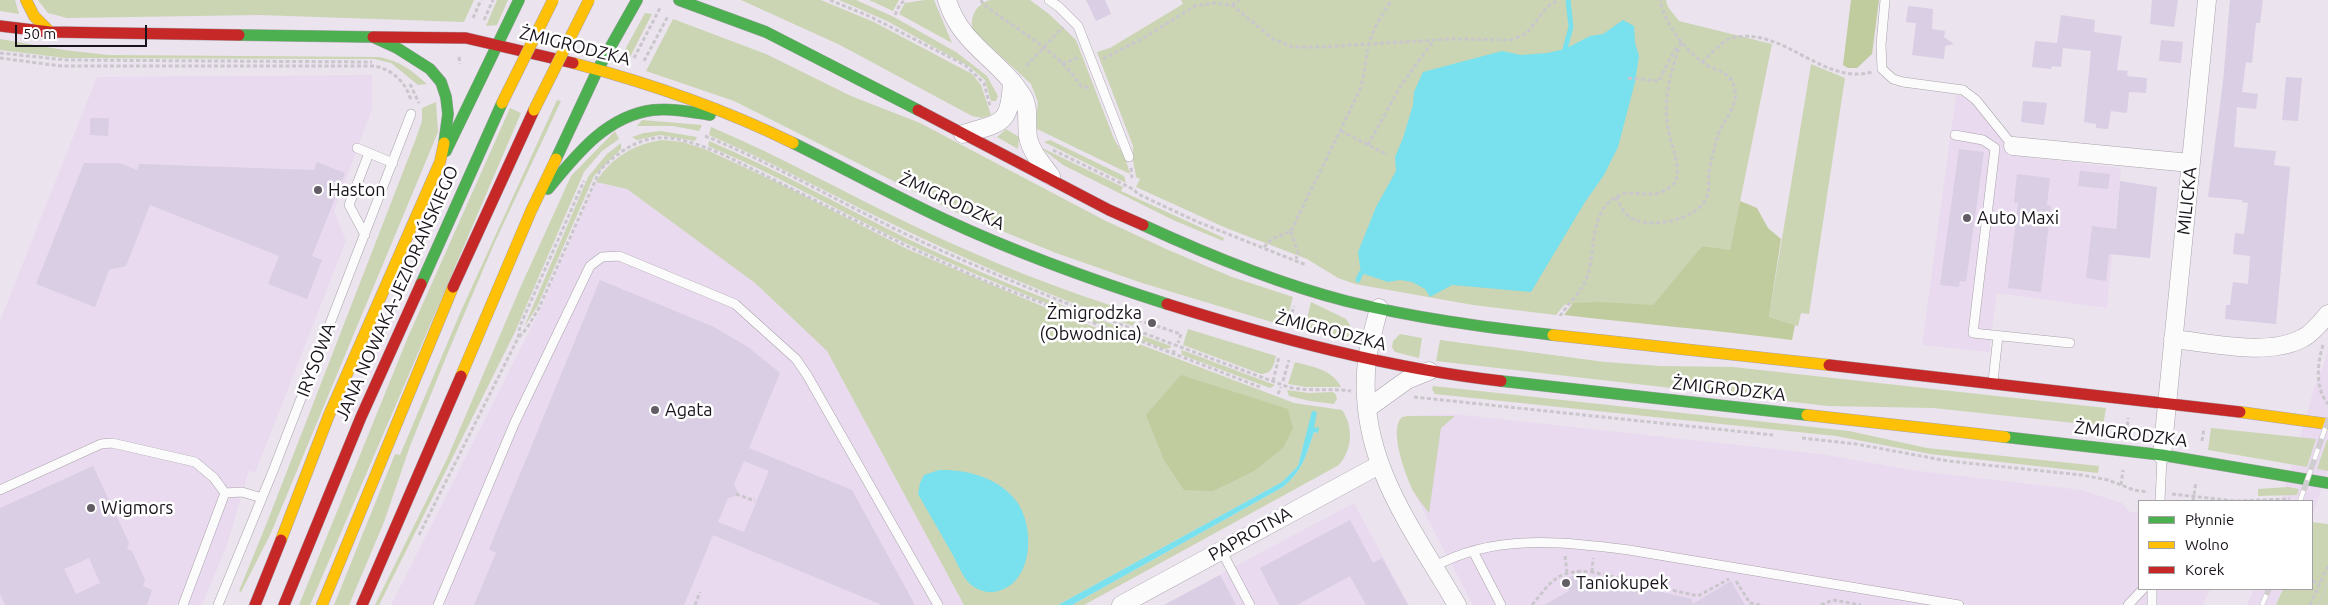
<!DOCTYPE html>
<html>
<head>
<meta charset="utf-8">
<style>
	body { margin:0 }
	#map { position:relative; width:2328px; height:605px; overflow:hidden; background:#ebe3ee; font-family:Ubuntu,sans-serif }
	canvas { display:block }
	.legend { position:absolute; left:2138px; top:500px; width:175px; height:90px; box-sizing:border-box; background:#fff; border:1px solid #a3a1a4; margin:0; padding:6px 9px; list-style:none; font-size:15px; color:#19131b }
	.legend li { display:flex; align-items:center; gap:10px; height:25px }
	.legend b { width:25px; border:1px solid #a3a1a4 }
	.scale { position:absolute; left:15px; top:25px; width:132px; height:22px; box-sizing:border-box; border:2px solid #19131b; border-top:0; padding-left:6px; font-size:15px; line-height:18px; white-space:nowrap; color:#19131b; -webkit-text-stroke:4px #fff; paint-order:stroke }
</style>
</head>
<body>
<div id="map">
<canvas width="2328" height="605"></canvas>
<ul class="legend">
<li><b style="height:6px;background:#4caf50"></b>Płynnie</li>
<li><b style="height:6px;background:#ffc107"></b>Wolno</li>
<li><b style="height:6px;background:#c62828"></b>Korek</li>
</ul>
<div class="scale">50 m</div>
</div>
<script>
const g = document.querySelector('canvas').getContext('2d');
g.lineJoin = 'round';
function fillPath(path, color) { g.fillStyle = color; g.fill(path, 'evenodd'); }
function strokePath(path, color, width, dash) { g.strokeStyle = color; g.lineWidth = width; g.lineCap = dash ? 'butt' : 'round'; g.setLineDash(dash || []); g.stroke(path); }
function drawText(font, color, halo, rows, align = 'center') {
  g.font = font + ' Ubuntu,sans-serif'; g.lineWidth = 5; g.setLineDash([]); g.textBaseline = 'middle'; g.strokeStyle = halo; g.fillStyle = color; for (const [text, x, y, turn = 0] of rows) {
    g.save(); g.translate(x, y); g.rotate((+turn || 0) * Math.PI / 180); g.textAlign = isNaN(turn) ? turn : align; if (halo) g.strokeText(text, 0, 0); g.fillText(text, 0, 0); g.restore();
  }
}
fillPath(new Path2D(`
	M372,75V109L334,211L346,241L255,473L249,470L227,545L202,605H0V321L97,77Z
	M1956,95L1968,97L2009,145L2007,155L2121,168L2107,308L1997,293L1989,352L1922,345Z
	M596,182L627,189L755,283L827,351L964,605H391L541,308Z
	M2328,353V471L2312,517V501H2281L2314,389Z
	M1453,414L1821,454L1918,471L2081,490L2122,503L2130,512L2139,513V589H2210L2203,605H1473L1413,491L1401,456L1396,433L1399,421L1407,416Z
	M1354,503L1409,605H1164L1247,560Z
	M2254,589H2283L2276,605H2247Z`), '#e9daef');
fillPath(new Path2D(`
	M0,0H15L19,14L0,11Z
	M38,0H474L464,22L259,15L67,18L48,13Z
	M497,0H508L497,25L486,26Z
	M741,0H821L874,22L972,74L981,85L991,115L982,118L972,116L840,45Z
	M839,0H856L894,17L956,52L987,76L998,96L996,101H991L985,80L970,67L887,21Z
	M869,0H899L893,11Z
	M925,0H934L952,43L899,14L905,3Z
	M990,0H1030L1049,14L1076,40L1114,139L1125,157L1130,174L1035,128L1038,102L1031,84L973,30C969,16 977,4 990,0Z
	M1181,0H1666L1668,7L1679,21L1772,44L1730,251L1702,246L1653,306C1623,304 1594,301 1564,305L1556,315L1473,305L1355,284L1338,278L1307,259L1226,228L1136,187L1140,179L1136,177L1133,160V146L1097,52L1110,48L1183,4Z
	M645,13L652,14L627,63L621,57Z
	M673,19L766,54L851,96L920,123L1104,220L1166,249L1232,277L1293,297L1285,326L1142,283L1056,253L953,211L734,101L646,71Z
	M0,39L64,50L108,55L379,57C400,61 411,70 427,84L418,85L391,63L374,59L65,58L0,50Z
	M1811,64L1845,78L1809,314L1801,313L1798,326L1769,317Z
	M557,100L561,101L494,244L449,350L410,446L384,522L349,605H334L395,454L400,455L461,311Z
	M436,102L438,132L271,533L241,592L239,591L268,520L415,141L422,121V108Z
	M510,108L521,113L310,605H299L408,337Z
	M642,120L702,125L699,131L673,126H637Z
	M711,127C780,156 845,193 912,225C985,260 1060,290 1138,314L1133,326C1048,295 964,259 882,219C824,191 768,160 709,135Z
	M1006,129L1019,137L1018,149L997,137Z
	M615,131L619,139L602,151L584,172L515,332L379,605H375L447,459L521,286L571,176Z
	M661,131L697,137L695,141L660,135L637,140L632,137L644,133Z
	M663,140L683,142L707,150L787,187L907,249L1068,317L1294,403L1342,410C1354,427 1352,450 1339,465L1084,605H1072L1283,487C1303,470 1306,456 1314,432L1318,433L1316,428H1314L1303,446L1298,466L1282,482L1058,605H964L827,351L755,283L627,189L596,182C611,158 635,143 663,140Z
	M1050,140L1124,176L1126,183L1044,142Z
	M709,141C778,170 843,207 910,240C994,280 1083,314 1171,346L1170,348L1165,349C1080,317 995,284 912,246C843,214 778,175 708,146Z
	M621,143V149L594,176L537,307L524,327L588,177L607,154Z
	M1040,147L1123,187L1121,191L1224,238L1223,241L1173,220L1063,165Z
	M1311,302L1346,319L1353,330L1350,339L1346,341L1304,331Z
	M1188,329L1276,356C1274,365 1272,374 1261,374L1183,345Z
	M1400,334L1422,338L1419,358L1395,352L1392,347L1393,341Z
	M1440,340L1605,362L1660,366L1733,367L2106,408L2103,426L1933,408L1828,406L1436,361Z
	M1181,350L1187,352L1275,385L1270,388L1182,355Z
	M1295,362C1313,367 1332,369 1341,387H1305L1288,384Z
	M1433,386L1849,431L1927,448L2099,466L2098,473L1930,454L1836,436L1435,394L1432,389Z
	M1287,390L1309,393L1332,392L1335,393L1337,399L1334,404L1310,401L1289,396Z
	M1408,416H1455L1441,428L1429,513C1424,506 1418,499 1413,491C1406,476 1388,430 1402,417Z
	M2211,428L2316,439L2307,467L2208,450Z
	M2327,440H2328V471L2317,469Z
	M2288,487L2299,489L2297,495L2258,496V489Z
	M2312,522L2328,524V605H2276L2283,589H2312Z`), '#cbd5b3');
fillPath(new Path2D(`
	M1851,0H1879L1872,54L1857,68H1848L1843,65Z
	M1740,201L1757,208L1768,228L1781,239L1769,317L1795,325L1792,340C1716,330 1640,324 1564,315L1573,303L1600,302L1653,305L1702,246L1730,250Z
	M1181,375L1288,409L1293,428L1283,448L1254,471L1213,491L1184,490L1164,460L1146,415Z`), '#c0cc9e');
fillPath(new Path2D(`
	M1623,20L1634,26L1635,43L1639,56L1635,82L1618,147L1604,175L1585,202L1531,292L1452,285L1430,297L1425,289L1412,282L1400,280L1388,282L1361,273L1358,252L1376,207L1396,171L1395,157L1403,138L1413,105L1414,92L1423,72L1502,51L1521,55L1547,53L1565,49L1590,36L1603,34Z
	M1312,411L1317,412L1314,428L1319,427L1318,433L1314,432C1306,456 1303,470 1283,487L1072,605H1058L1282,482L1298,466Z
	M939,470C967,469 1000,478 1017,502C1036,529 1033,587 993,592C986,593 975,589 969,583C963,577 958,565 954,557C942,536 930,515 918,494L920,483L924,475Z`), '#79e0ee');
strokePath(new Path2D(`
	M1565,49L1571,27L1568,0
	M1358,280L1361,273`), '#79e0ee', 5);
fillPath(new Path2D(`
	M1086,0H1105L1111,14L1096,21Z
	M2152,0H2178L2174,27L2150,24Z
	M2230,0H2263L2260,23H2256L2252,63L2246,62L2242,92L2258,94L2256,109L2237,107L2234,147L2276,151L2274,165L2290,167L2276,324L2225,319L2226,305H2230L2233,282L2248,284L2250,256L2233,254L2235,233L2244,234L2248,203L2242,202V200L2208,197L2223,82Z
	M1908,6L1933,9L1932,29L1945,31L1944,37L1954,44L1945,46L1944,59L1912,55L1916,23L1906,22Z
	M2061,15L2095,20L2094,32L2122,36L2117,70L2128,71L2127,76L2147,78L2146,93L2129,92L2127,113L2111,111L2108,129L2096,128V124L2084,122L2091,51L2063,48L2061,67L2052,66L2051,69L2032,67L2035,41L2057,43Z
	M2161,40L2183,42L2181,63L2159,61Z
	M2286,77L2302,78L2298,121L2282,120Z
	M2023,101L2047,103L2044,125L2021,122Z
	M90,118H109L108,136L90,135Z
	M1959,149L1984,152L1966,282L1960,281L1959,287L1940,285Z
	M317,162L345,173L312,256L322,260L307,299L268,284L279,256L150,205L126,266L109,270L95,307L36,284L84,163H120L137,170L139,164L314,170Z
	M2080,171L2110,174L2108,189L2078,186Z
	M2017,174L2050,178L2047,205L2051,206L2041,292L2008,288L2018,203H2014Z
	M2120,181L2157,187L2150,258L2109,254L2106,281L2086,278L2092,226L2116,229Z
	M600,280L714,327L748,347L780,373L749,448L852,490L915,605H882L713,535L684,605H474L496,553L489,549ZM744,461L769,471L744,532L718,522L728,498L739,495L734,484Z
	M93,466L129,543L127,549L132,551L145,580L143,586L152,590L147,605H5L0,594V508ZM89,558L100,583L76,594L64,569Z
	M1350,520L1373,563L1382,558L1408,605H1366L1350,576L1297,605H1279L1260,568Z
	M1220,575L1236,605H1164Z
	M1585,575L1692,599V604L1731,581L1745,605H1544L1569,591L1563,580L1572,576Z`), '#d9cee3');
const lane = new Path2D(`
	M1049,0L1059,7L1078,26L1129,157
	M1885,0L1881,45L1882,69L1893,79L1903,82L1963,90L1976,100L2013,146
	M1955,135L1983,140L1995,148L1973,333L2070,343
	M357,148L393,163
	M365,235L349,205L369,153
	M1993,381L1998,336
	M0,490L101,444L112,443L195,462L214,478L225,493
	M2160,501L2162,457
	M1221,550L1250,605
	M1473,551L1501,605
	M1434,567C1493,533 1565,542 1629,550L1959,605
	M2152,589V605
	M183,605L225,493L242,492L262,498
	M218,605L273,471L411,114
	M438,605L515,422L590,266L602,257L619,256L735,304L796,359L807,375L938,605
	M2128,605L2143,589`);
const street = new Path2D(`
	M947,0C960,44 999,59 1022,95C1030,107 1026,124 1028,137C1031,152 1042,164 1051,176
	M963,134C1003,122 1010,125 1012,81
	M2013,146L2190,163
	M1379,308C1375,325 1369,343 1367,360C1356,458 1411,526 1457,605
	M2173,339C2211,343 2268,357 2303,338C2313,333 2321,322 2328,314
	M1368,408L1407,380L1429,371
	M2162,455L2207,0
	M1121,605L1379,465`);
const fast = new Path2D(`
	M679,0L766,32L918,110
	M239,35L373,37L397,48L430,69L441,82L446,97L448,114L444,143
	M793,143C844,168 894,196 946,220C1017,253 1092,280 1167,304
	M446,151L519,0
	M556,159L598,69L637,0
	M548,189C576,155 606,116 653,110C672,108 691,112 710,115
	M1143,225C1208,255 1276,283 1346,301C1414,318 1483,327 1553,335
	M421,284L502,103
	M1501,381L1807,415
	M2005,437L2162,455L2328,483`);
const slow = new Path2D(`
	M26,0L34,16L50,32
	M573,63C649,83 722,108 793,143
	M1553,335L1829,365
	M461,376L531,211L556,159
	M2240,412L2328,424
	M1807,415L2005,437
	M281,540L329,415L440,162L444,143
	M322,605L453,287`);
const jam = new Path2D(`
	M0,26L50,32L239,35
	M373,37L466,38L573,63
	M918,110L1109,210L1143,225
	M453,287L534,110
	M1167,304C1276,338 1387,368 1501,381
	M1829,365L2240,412
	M255,605L281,540
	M284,605L361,417L421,284
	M362,605L461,376`);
strokePath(lane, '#a8a2aa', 10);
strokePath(street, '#a8a2aa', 19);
strokePath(fast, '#a8a2aa', 12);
strokePath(slow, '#a8a2aa', 12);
strokePath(jam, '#a8a2aa', 12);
strokePath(new Path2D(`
	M830,0L871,17L965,65L984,83L990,106
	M981,0L983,4C1015,29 1059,51 1081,86L1090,88
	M1232,5L1239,0
	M895,15L900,4L906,0
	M473,18L481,0
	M484,20L493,0
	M0,53L66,60L372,62
	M459,57L460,64
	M0,58L61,66H374C392,69 407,83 411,101
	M634,58L660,8
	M1103,59L1145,37L1195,6L1215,3L1232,5L1273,39L1293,47H1321L1450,39L1511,40L1527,33L1547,7L1558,0
	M644,61L668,16
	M1702,62C1710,56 1722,40 1732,38C1782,25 1823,86 1872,72
	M1062,64L1077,58
	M1026,66L1063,27
	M1628,78L1659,81L1673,53L1678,46
	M410,84L419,103
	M1341,131L1388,155
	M705,136C782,167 854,211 929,245C1046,298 1167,342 1288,387C1309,392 1329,388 1351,391
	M1368,145L1401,85L1433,41
	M1053,150L1133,189L1138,194L1198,222L1306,265
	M1131,168L1132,178
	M1616,197C1619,203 1623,212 1628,216C1646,231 1697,220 1706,199C1710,191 1708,181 1709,172C1711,160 1714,147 1718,135C1723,121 1738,106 1735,90C1732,70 1715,72 1702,62C1683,48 1665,23 1660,0
	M1291,231L1358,94C1366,75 1364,64 1369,45C1373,28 1382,14 1392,0
	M1264,247L1272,239L1291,231L1298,253L1296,259
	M1560,316C1567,305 1579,294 1585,282C1596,258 1589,224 1607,204C1632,179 1653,209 1676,181C1681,161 1669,142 1667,121C1664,94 1672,68 1681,42
	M1290,319L1294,306
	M1138,320L1181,334L1178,343
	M519,337L527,328L539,308L600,170C643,128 669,132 722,154L909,247L985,281L1260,387
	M2323,345C2317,364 2315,388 2328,404
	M1173,354L1175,348
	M1273,381L1279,357
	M1283,381L1289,360
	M1278,394L1281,387
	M1414,397L1773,435
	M2127,432L2128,418
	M1802,438L1856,444L1948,461L2082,475L2108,480L2134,490L2148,492
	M2202,441L2204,428
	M2121,485L2123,470
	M736,494L755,501
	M2172,494L2235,501L2290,499
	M2193,501L2196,482
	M419,535L518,338L520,326L584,181
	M1565,556L1567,573
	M1578,570L1579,576
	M1592,572L1593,558
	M1736,581L1750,603L1761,605
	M2312,581L2320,583
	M695,605L700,592
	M1532,605C1552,581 1557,569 1592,572L1698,596L1729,579
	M1821,605L1833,600L1861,605
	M2310,605L2328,566`), '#cac7cc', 3, [4, 2.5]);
strokePath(lane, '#fcfbfc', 9);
strokePath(street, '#fcfbfc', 18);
strokePath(fast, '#4caf50', 11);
strokePath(slow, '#ffc107', 11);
strokePath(jam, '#c62828', 11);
strokePath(new Path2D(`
	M2318,605L2328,583
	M2327,605L2328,603`), '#d0cdd0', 1);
const rail = new Path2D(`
	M2300,501L2328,420
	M2262,605L2269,589`);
strokePath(rail, '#d0cdd0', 5.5);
strokePath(rail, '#fff', 4, [11]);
const slowBridge = new Path2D(`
	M502,103L553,0
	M534,110L589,0`);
strokePath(slowBridge, '#a8a2aa', 12, []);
strokePath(slowBridge, '#ffc107', 11);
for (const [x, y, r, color] of [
	[318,190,5,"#625c65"],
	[1967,218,5,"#625c65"],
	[1152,323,5,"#625c65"],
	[655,410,5,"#625c65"],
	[91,508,5,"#625c65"],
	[1566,583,5,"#625c65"]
]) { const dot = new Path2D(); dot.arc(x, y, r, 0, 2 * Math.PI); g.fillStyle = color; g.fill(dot); strokePath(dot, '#fff', 2); }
drawText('18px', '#19131b', '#fff', [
	["ŻMIGRODZKA",575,46,14],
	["ŻMIGRODZKA",952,201,25],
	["MILICKA",2187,201,-84],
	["JANA NOWAKA-JEZIORAŃSKIEGO",397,293,-66],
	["ŻMIGRODZKA",1331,331,14],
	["IRYSOWA",316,360,-69],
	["ŻMIGRODZKA",1729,389,6],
	["ŻMIGRODZKA",2131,434,7],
	["PAPROTNA",1250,534,-29]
]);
drawText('18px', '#19131b', '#fff', [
	["Haston",328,190],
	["Auto Maxi",1977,218],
	["Żmigrodzka",1142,313,"right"],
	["(Obwodnica)",1142,334,"right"],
	["Agata",665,410],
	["Wigmors",101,508],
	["Taniokupek",1576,583]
], 'left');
</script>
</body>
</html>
